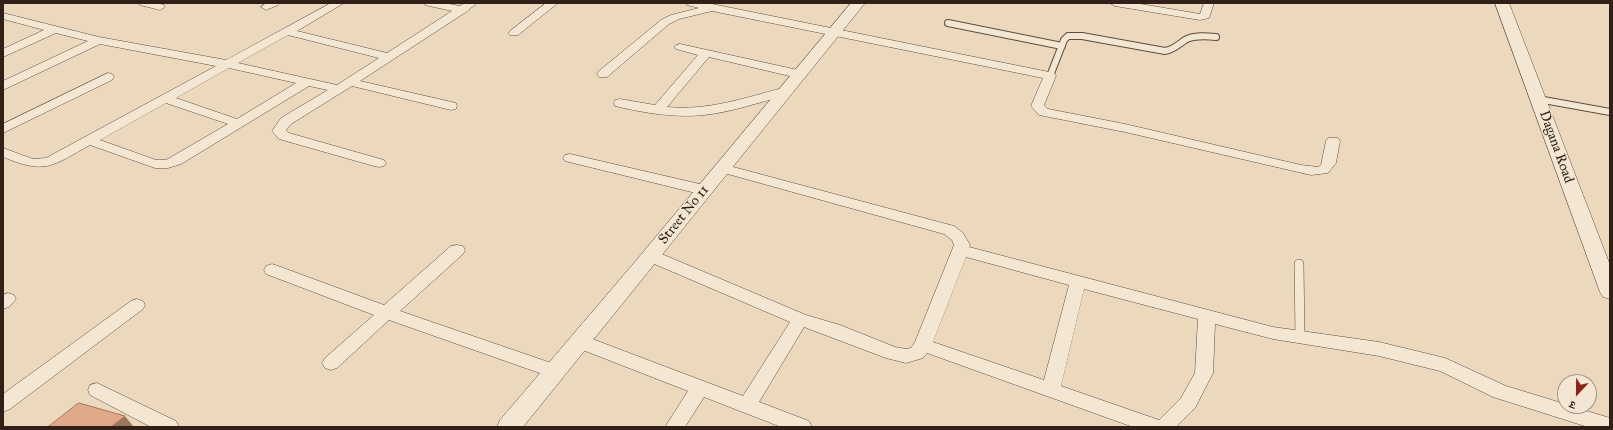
<!DOCTYPE html>
<html>
<head>
<meta charset="utf-8">
<style>
	body { margin:0 }
	#map { position:relative; width:1613px; height:430px; overflow:hidden; background:#ecd8bc; font-family:"IM FELL Great Primer","Noto Serif Devanagari",serif }
	canvas { display:block }
	.frame { position:absolute; inset:0; border:4px solid #302017; pointer-events:none }
	.north { position:absolute; left:1557px; top:374px; width:40px; height:40px; box-sizing:border-box; background:#f3e6d3; border:1px solid #a59788; border-radius:50%; rotate:202deg; font-size:11px; font-weight:700; line-height:16px; text-align:center; color:#302017 }
	.north::after { content:''; display:block; margin:auto; width:14px; height:18px; background:#8f2418; clip-path:polygon(50% 0,100% 100%,50% 72%,0 100%) }
</style>
</head>
<body>
<div id="map">
<canvas width="1613" height="430"></canvas>
<div class="frame"></div>
<div class="north">उ</div>
</div>
<script>
const g = document.querySelector('canvas').getContext('2d');
g.lineJoin = 'round';
function strokePath(path, color, width, dash) { g.strokeStyle = color; g.lineWidth = width; g.lineCap = dash ? 'butt' : 'round'; g.setLineDash(dash || []); g.stroke(path); }
function fillPath(path, color) { g.fillStyle = color; g.fill(path, 'evenodd'); }
function drawText(font, color, halo, rows, align = 'center') {
  g.font = font + ' "IM FELL Great Primer",serif'; g.lineWidth = 3; g.setLineDash([]); g.textBaseline = 'middle'; g.strokeStyle = halo; g.fillStyle = color; for (const [text, x, y, turn = 0] of rows) {
    g.save(); g.translate(x, y); g.rotate((+turn || 0) * Math.PI / 180); g.textAlign = isNaN(turn) ? turn : align; if (halo) g.strokeText(text, 0, 0); g.fillText(text, 0, 0); g.restore();
  }
}
const serviceFar1 = new Path2D(`
	M948,23L1062,46
	M1050,76L1064,40L1068,36H1082L1165,51C1173,50 1178,45 1185,40C1194,35 1206,36 1216,37
	M1538,99L1610,112`);
const service = new Path2D(`
	M1299,264L1300,338`);
const minor = new Path2D(`
	M139,3H157L164,5L165,7L160,10L140,5Z
	M266,3H279L278,5L266,10L261,7Z
	M331,3H344L297,31L387,53L452,11L425,5L424,3H444L460,6L465,3H477L466,12L360,81L456,103L457,106L456,109L451,110L352,86L291,124L286,130L289,133L384,160L386,163L384,166L379,167L374,166L279,139L272,131L281,118L328,90L309,86L181,164L168,168H155L90,145C52,166 46,175 3,157V148L33,159L46,158L216,66L100,44L3,90V81L88,41L56,33L3,57V49L44,30L3,19V13L99,37L226,60ZM288,35L379,58L337,85L238,63ZM229,68L296,83L237,119L176,98ZM166,103L228,124L166,160H156L100,140Z
	M546,3H558L518,35H510L508,33L510,31Z
	M686,3H707L1054,73L1056,76L1044,105L1048,109L1125,124L1301,165L1318,167L1321,165L1326,141L1328,138H1338L1340,141L1336,163L1328,173L1311,175L1125,132L1044,116L1039,115L1031,106L1043,78L712,11L679,19L669,24L607,77H599L597,74L599,71L661,20L671,15L699,8L687,5Z
	M1110,3H1135L1200,14L1204,3H1214L1209,18L1200,20L1115,6Z
	M680,44L798,70L802,71L804,74L802,77L798,78L709,57L667,107C708,111 744,98 783,88L787,89L789,92L787,95C760,102 732,112 704,115C675,118 644,113 615,106L614,103L615,100L620,99L655,105L698,55L676,49L674,47L676,45Z
	M108,73L112,74L114,77L112,80L3,133V124Z
	M570,154L704,185L709,187L711,190L709,193L704,195L565,161L563,158L565,155Z
	M722,164L954,226L963,233L970,245L969,247L1273,327L1379,342L1445,358L1506,386L1565,404V406H1570L1610,418V427H1588L1493,397L1440,371L1379,356L1273,339L1215,324L1213,373L1195,408L1176,427H1133L927,353L923,358L906,363L886,358L804,327L759,402L809,421L812,427H781L704,397L685,427H665L688,391L575,347L572,342L575,337L581,335L587,337L743,396L790,322L645,260L643,256L645,252L651,251L657,252L806,315L840,325L895,347L906,349L911,348L915,342L954,245L952,240L944,234L717,171L715,168L717,165ZM966,257L1069,285L1044,380L933,342ZM1084,289L1198,319L1195,373L1181,398L1159,420L1061,386Z
	M457,245L463,246L465,250L463,254L400,311L560,366L563,371L560,376L554,378L548,376L389,320L337,368L331,370L325,368L322,363L325,358L374,315L266,274L264,270L266,266L272,264L278,266L384,305L451,246Z
	M8,293L14,295L16,299L9,307L3,309V295Z
	M137,299L143,301L145,305L143,309L10,409L3,412V394L131,301Z
	M97,383L176,421L179,427H151L90,395L88,390L90,385Z`);
const tertiary = new Path2D(`
	M851,3H865L523,427H497L500,420L634,263Z
	M1495,3H1509L1610,265V299L1603,297L1600,292Z`);
strokePath(serviceFar1, '#5f4e40', 8);
strokePath(service, '#5f4e40', 10);
strokePath(minor, '#5f4e40', 1);
strokePath(tertiary, '#5f4e40', 1);
strokePath(serviceFar1, '#f3e6d3', 6);
strokePath(service, '#f3e6d3', 9);
fillPath(minor, '#f3e6d3');
fillPath(tertiary, '#f3e6d3');
fillPath(new Path2D(`
	M125,416L133,426L131,427H111Z`), '#9d7660');
const building = new Path2D(`
	M79,403L125,416L111,427H48Z`);
fillPath(building, '#e0a989');
strokePath(building, '#9d7660', 1);
drawText('14px', '#302017', '#f3e6d3', [
	["Dagana Road",1556,147,70],
	["Street No 11",684,215,-51]
]);
</script>
</body>
</html>
